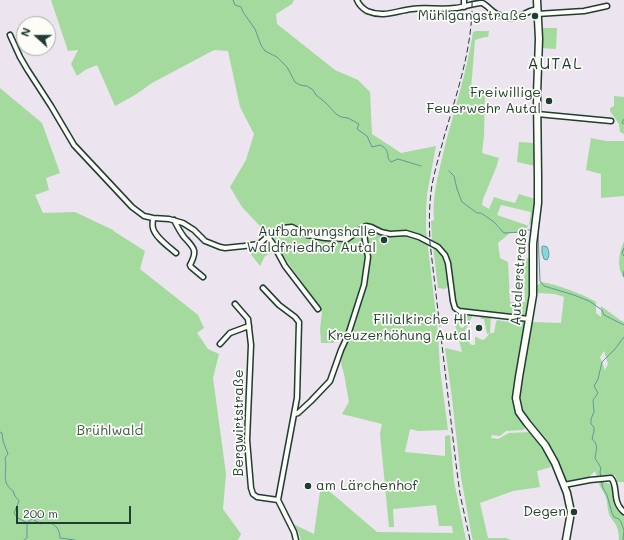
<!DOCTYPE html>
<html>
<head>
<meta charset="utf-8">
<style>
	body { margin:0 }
	#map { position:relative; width:624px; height:540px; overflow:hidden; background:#ece4ee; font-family:Mali,sans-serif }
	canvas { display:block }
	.north { position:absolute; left:16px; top:16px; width:40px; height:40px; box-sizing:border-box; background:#fdfcf7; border:1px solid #a4b0a9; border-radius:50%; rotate:291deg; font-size:11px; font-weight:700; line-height:16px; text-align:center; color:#1f3d34 }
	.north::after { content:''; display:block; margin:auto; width:14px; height:18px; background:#1f3d34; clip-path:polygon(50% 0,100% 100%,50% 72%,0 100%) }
	.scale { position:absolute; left:16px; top:506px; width:115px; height:18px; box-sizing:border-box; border:2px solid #1f3d34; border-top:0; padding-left:5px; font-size:12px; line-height:14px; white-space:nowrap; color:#1f3d34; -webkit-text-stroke:3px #fdfcf7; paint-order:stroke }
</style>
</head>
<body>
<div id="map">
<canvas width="624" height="540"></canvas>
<div class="north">N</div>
<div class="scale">200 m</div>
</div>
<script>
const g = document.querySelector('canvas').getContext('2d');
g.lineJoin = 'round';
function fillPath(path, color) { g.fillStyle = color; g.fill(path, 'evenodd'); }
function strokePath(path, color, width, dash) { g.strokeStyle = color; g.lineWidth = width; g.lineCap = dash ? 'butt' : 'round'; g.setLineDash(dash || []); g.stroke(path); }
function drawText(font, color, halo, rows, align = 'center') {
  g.font = font + ' Mali,sans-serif'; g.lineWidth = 3.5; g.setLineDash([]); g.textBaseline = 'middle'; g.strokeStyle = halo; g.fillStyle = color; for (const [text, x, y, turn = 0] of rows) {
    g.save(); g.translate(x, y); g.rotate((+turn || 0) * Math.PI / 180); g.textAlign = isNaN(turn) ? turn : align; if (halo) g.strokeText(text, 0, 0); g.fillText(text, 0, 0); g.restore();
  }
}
fillPath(new Path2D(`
	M51,0H294L292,4L276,14L277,24L335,70L358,80L370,92L372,134L401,153L436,146L427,194L426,211V230L438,333L440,369L448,430L418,431L410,429L405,452L445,456V436L450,435L454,481L466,540H301L298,531L291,523L314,534L321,484L377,532L453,533L452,526H439L436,505L393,509L394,527H389L380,434L382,424L342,414L349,402L344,374L341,363L345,337L333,343H321L320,329L322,312L316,302L279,250L265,256L260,266L246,248L258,247L272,239L242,207L230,187L246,160L254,134L240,107L228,51L214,50L152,83L135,95L115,106L97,65L85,70L77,76L71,64L78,50L68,51Z
	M540,28H557L556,49L540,48Z
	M476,31H489L488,37H485L475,40L471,89L485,93L484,136L482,153L499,158L496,168L483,199L482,205L489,209L494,197L503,200L515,203L519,194L535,199L532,224L529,225L531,212L501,205L497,215L529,226L526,228L520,229L522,232L510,233L498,243L500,258L508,262L510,302H525L524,259L531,257L530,289L526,315L522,316L462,309C451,305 453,276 450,265C449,261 448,256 446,253C443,248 436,244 432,240L431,221L434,220C432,197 438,176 443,154C453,113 467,73 473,32Z
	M0,88L42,123L60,173L46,178L49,190L35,195L43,213L75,212L113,230L115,232L145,251L140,269L198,315L204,328L197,333L208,349L219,354L213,378L226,474L223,509L241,534L238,540H0Z
	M614,96L624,97V134L620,132L619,124L610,111V108L614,106Z
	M591,138L606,141H624V196L601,198V174L586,170Z
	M519,142L535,143V166L517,162Z
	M624,241V278C616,267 619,253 624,241Z
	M433,246L443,255L445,260L449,285L445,289L438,288Z
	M541,282C556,284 583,294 596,302V313L601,317V306L620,320L624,322V482H617L615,475L597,476L595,471L588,478L565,482L526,418L520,406L519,397L520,385L532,322L561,323L564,297L555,294L538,293L536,290L537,286ZM604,351L608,364L605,370L600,357Z
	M460,313L473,315C470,320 469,325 465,330L466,340H469L470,344L472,345H475V337H477L478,338L482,340L485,339L490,333H494L496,322L497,320L521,324L523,321H525L526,325C522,347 508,392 515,411C518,417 522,422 526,427L523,430L506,431L500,436L492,435L491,438L498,439L509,433L530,432C542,444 546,451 551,467L537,471L540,487L513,491L480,503L488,538H506L511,540H473L472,538L461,477L451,390L445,348L462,352L454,321L457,317L460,327L462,328L464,327L466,319L464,317L460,316Z
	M480,316L491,317L490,333L487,334L484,319H481Z
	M600,482H604L610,484L614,490L616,506L624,516V540H619C619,534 618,527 614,522C612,519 610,517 609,514C607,509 608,503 606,498C605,493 601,489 599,484Z`), '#a4da9e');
const water = new Path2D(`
	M544,246L547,247C549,251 550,256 547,260L544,259L542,253V247Z`);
fillPath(water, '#86d8dc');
strokePath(water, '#5d9a99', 1);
strokePath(new Path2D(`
	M233,0L235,5L241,7L243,12L255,29L261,45L265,51L277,57L287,67L295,82L300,85L307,86L313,90L316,95L326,103L336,114L341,117L348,118L359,124L357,129L367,136L372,147L380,145C386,148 388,151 388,158L391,162L398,159L421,166
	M624,119L622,123L624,124
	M449,171L454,176L457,189L462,202L477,213H481L494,222L504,233L522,232L527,230H532
	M537,231L538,234L540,281L544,286L574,295L589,301L602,310L604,315L624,325
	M624,248L622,253L624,256
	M624,271L623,276L624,277
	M0,432L2,433L3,441L8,454L5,458C8,473 0,481 13,491L15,496L19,501L14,513L18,518L27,523L32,519L41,524C46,522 53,522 57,528C59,530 60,535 60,538L75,540
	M601,477L600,472L601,468L595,458C596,451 599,444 592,439L594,431V427L591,424V419L594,412L593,400L598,393L594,386L598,379L602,362L615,349L624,337
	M601,480L603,488L607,495L612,513L614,517L619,519L621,522L624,530L623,540
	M24,540L27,538V523`), '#5d9a99', 1);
const street = new Path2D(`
	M357,0C359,5 362,8 367,11C384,18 395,11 412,9C426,7 441,10 455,8C461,8 477,2 482,3C486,4 492,12 497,14C518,24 519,13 537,9
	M464,0V7
	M537,14L584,11L607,6
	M10,35L20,57L27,69L51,106L74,145L132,207L144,216L153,218L169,219L183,223L194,230L205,241L220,247L225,248L244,246L259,244L273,232L282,228L292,227L307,235L325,238L347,239L366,226L371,227L381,232L390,234L406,233L419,237L438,247L445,255L448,263L453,301L455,308L459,311L529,319
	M537,114L611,121
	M153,218C153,221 152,225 153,228C155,237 169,247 176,253
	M174,220C177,226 180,232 184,237C194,248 198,250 190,265L191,267L203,277
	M268,237L273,244L285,266L318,309
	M263,288L279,305L295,317L299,322L297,398L278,500L294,532L296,540
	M235,304L248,319L251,345L247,440L251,488L253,494L257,497L278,500
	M220,344L230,333L249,326
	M295,414L298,413L311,401L330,381L341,350L348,335L364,285L368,257L363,229
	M564,485L590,480L611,478C619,486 611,501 624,512`);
const secondary = new Path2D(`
	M537,0L539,39L537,94L538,178V203L533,244V295L529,319L519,377L516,398L519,412L527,423L545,445L555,463L567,493L571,512L566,540`);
strokePath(street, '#1f3d34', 7);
strokePath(secondary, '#1f3d34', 9);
strokePath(street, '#fdfcf7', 4);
strokePath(secondary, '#fdfcf7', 6);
strokePath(new Path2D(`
	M470,540L460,494L456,464L430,243C429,223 429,204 432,185C435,169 440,153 444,137C457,92 473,47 472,0`), '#1f3d34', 1, [6, 3]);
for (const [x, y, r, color] of [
	[535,16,4,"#1f3d34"],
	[549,101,4,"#1f3d34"],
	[384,240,4,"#1f3d34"],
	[479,328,4,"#1f3d34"],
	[308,486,4,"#1f3d34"],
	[574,512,4,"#1f3d34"]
]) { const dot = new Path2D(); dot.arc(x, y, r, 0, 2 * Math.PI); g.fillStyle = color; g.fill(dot); strokePath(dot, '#fdfcf7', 1.5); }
drawText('14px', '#1f3d34', '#fdfcf7', [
	["Mühlgangstraße",527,16],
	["Freiwillige",541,93],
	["Feuerwehr Autal",541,109],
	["Aufbahrungshalle",376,232],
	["Waldfriedhof Autal",376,248],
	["Filialkirche Hl.",471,320],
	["Kreuzerhöhung Autal",471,336],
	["am Lärchenhof",316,486,"left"],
	["Degen",566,512]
], 'right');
drawText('14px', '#1f3d34', '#fdfcf7', [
	["Autalerstraße",519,277,-86],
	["Bergwirtstraße",239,423,-90]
]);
drawText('14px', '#3a5c49', '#fdfcf7', [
	["Brühlwald",110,431]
]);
g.letterSpacing = '1px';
drawText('16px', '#1f3d34', '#fdfcf7', [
	["AUTAL",555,64]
]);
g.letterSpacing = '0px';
</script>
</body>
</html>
